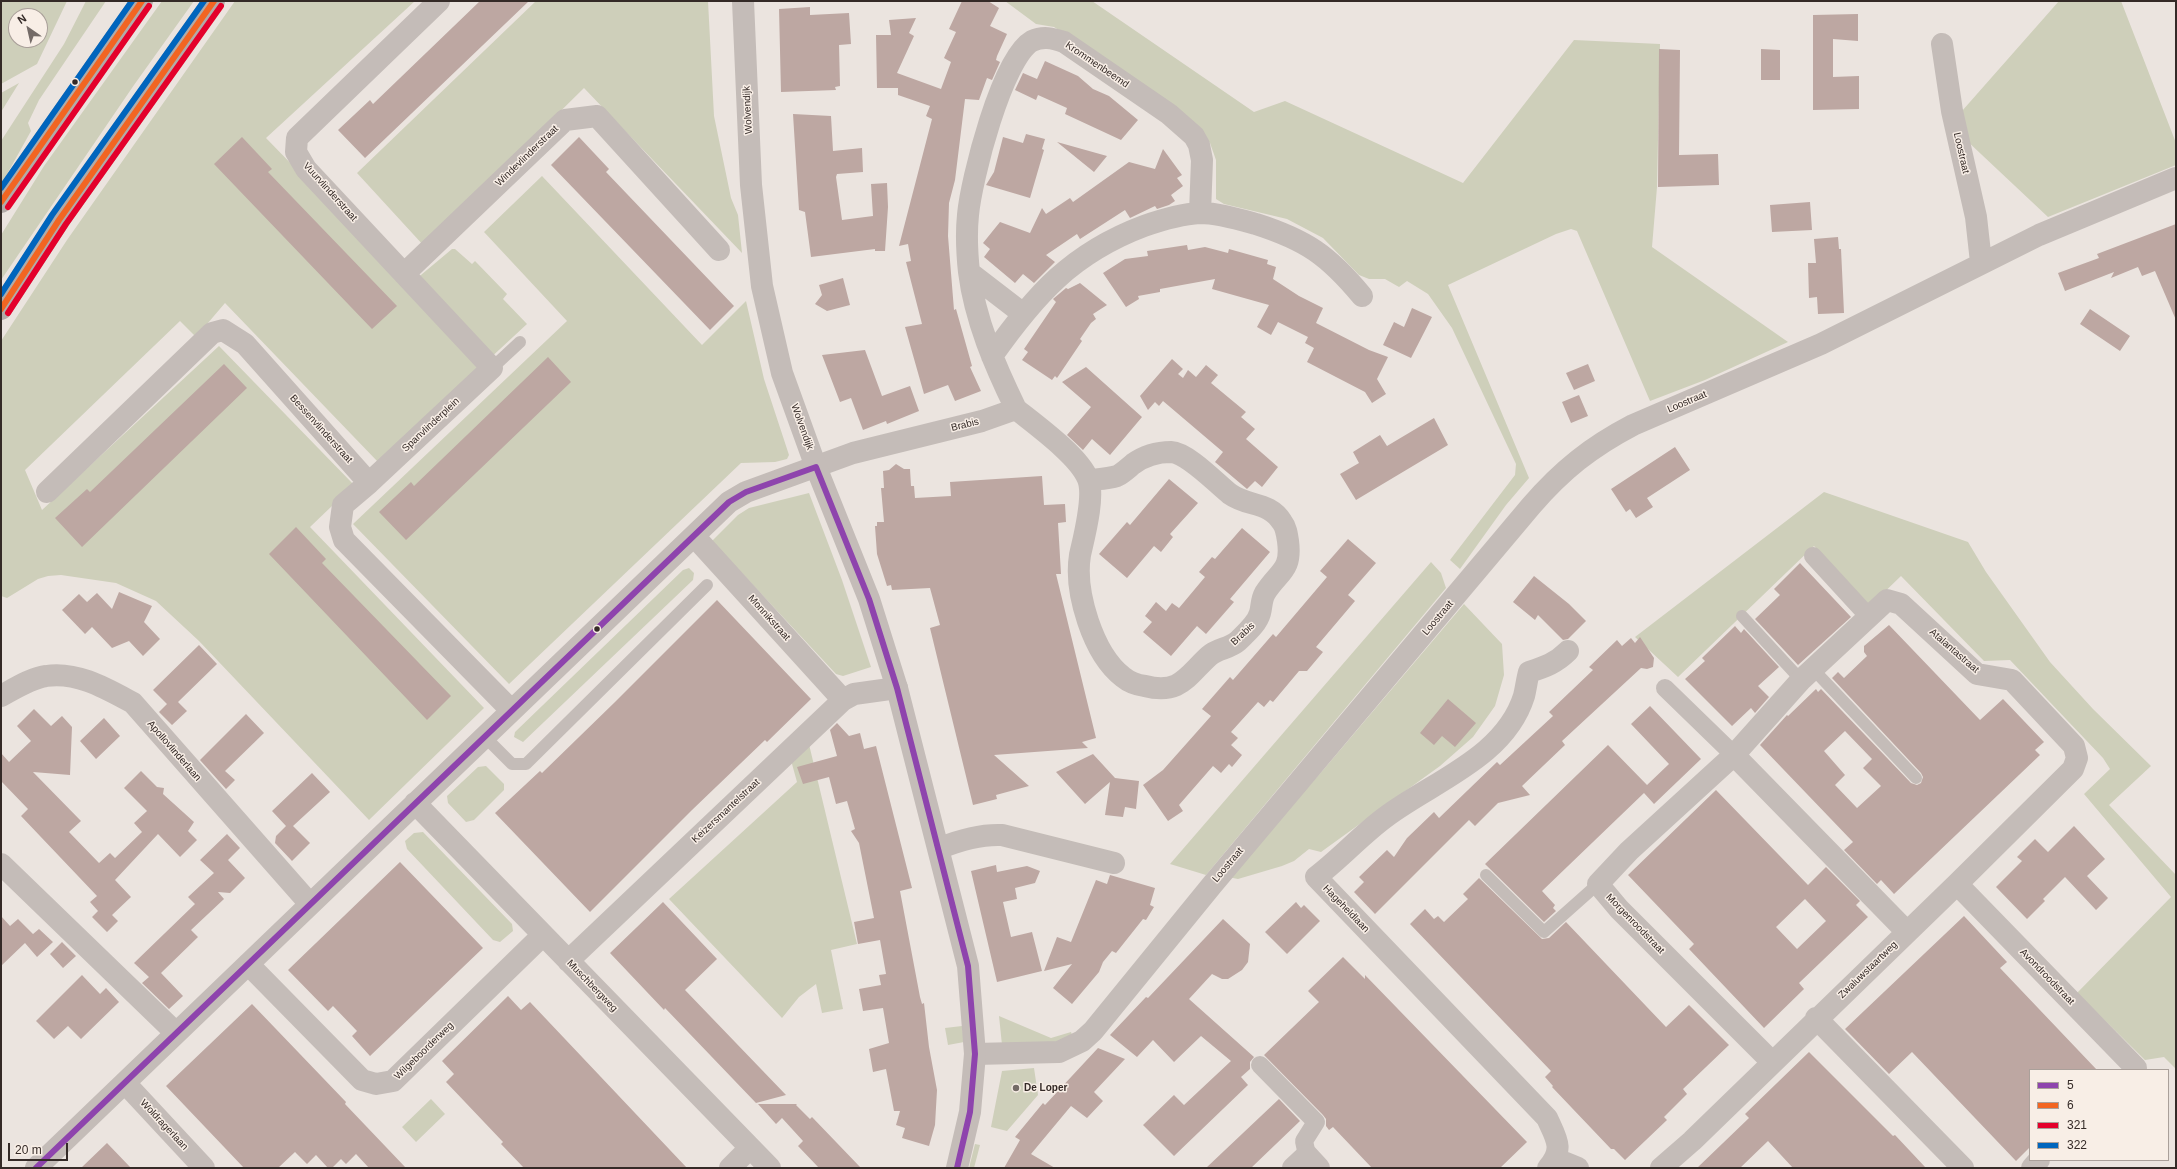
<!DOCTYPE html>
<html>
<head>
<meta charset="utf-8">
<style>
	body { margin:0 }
	#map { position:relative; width:2177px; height:1169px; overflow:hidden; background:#ebe4df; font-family:Helvetica,sans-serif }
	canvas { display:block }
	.frame { position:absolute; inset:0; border:2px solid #342a27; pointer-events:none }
	.legend { position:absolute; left:2029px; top:1069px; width:140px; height:92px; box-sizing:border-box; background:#f8eee6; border:1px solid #aaa09a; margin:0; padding:5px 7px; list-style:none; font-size:12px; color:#342a27 }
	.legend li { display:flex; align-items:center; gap:8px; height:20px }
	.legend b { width:20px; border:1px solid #aaa09a }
	.north { position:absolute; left:8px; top:8px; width:40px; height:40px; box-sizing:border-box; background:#f8eee6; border:1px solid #aaa09a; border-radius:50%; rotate:326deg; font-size:11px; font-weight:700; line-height:16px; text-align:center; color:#342a27 }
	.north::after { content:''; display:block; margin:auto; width:14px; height:18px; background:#746b67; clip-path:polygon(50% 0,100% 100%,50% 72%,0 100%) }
	.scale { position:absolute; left:8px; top:1143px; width:60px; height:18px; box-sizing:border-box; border:2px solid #342a27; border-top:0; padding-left:5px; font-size:12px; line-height:14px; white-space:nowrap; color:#342a27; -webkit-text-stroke:3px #f8eee6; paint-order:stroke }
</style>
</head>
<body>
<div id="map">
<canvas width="2177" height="1169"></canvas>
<div class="frame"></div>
<ul class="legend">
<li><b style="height:5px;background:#8e44ad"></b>5</li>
<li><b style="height:5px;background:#f26522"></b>6</li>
<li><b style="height:5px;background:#e4002b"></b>321</li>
<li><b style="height:5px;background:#0065bd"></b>322</li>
</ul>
<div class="north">N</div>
<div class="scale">20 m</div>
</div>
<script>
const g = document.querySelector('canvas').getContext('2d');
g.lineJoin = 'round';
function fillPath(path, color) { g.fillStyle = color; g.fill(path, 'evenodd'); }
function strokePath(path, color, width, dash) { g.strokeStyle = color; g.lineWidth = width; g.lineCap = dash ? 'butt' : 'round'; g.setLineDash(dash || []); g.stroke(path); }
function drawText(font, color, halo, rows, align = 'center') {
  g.font = font + ' Helvetica,sans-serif'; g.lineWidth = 3; g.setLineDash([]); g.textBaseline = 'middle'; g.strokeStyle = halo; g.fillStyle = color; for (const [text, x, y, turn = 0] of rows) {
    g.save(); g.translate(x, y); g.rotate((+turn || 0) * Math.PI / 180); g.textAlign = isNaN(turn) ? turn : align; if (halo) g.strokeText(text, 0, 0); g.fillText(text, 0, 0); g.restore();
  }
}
fillPath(new Path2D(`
	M1,1H67L37,64L1,84ZM16,16H40V40H16Z
	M86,1H106L39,100L28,123L31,131L1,185V141L64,44Z
	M162,1H194L134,85L1,280V235L44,166Z
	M235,1H415L266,138L409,285L452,249H455L472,264L475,261L507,294L503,299L527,324L378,462L225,303L196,337L180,321L25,470L42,510L219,346L354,485L310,527L484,708L369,820L199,641L156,601L116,583L61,575L48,576L38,579L7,598L1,596V341L67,240Z
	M536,1H708L714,116L731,198L738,215L742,253L584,88L424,246L357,173Z
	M1005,1H1092L1254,112L1285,101L1463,183L1574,40L1660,44L1657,187L1652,247L1788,342L1705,380L1650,401L1577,231L1571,229L1556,234L1448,285L1529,478L1506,505L1460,569L1450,560L1515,475L1516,464L1452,328L1428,294L1407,281L1399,287L1385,279H1369L1359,275L1323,238L1287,219L1224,204L1216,199V160L1210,143L1076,41L1054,27L1036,24Z
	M2059,1H2121L2176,143V165L2048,217L1965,139L1962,111Z
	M19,83L1,112V93Z
	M542,176L702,345L746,301L764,379L789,455L787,459L775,462L741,463L509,684L353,524L567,321L484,232Z
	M1824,492L1968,542L1986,572L2050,662L2093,709L2151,766L2109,805L2176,875V1069L2164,1057L2145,1060L2077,993L2171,897L2084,794L2110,769L2103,758L2010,660L1984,661L1901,576L1870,606L1814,546L1678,677L1635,637Z
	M809,493L842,580L871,667L843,676L836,674L712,541L738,515L749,508Z
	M1431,562L1441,573L1446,588L1206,875L1170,864Z
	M689,568L694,573L693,580L523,742L514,737L515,732L683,570Z
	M1464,604L1502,644L1504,675L1495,706L1473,737L1440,766L1321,852L1309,849L1294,861L1282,866L1238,879L1228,877L1324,769Z
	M807,736L857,944L831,950L843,1009L822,1013L816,984L799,997L782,1018L669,899L797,782L789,753Z
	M486,766L504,784V790L474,820L466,822L448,803L447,796L478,767Z
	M423,832L512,924L513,931L500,942L493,940L407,849L405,841L414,833Z
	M999,1016L1051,1038L1071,1032L1072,1035L1056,1042L1002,1045Z
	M962,1026L964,1042L948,1045L945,1028Z
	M1034,1068L1038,1095L1007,1131L991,1127L1002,1071Z
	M431,1099L445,1114L416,1142L402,1127Z
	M975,1144L980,1145L974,1168H969Z`), '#cecfba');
fillPath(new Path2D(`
	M480,1H529L365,158L338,130L370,100L373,104Z
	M962,1H988L999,8L990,26L1007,34L997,56L996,60L1000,62L992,80L987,78L979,100L965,99L955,180L949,203L948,236L954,310L956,309L972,366L970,367L981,391L955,401L948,385L924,394L905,327L922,324L906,262L911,261L908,244L899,246L932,119L926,116L930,106L898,95V88H877L876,35H891L889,20L916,18L909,33L914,36L897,73L941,89L951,62L944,58L956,32L949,29Z
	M810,7V15L849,13L851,44L839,45L840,86L835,87L836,90L781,92L779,9Z
	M1858,14V41L1833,39V77L1859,76V109L1813,110V15Z
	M1659,49L1680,50L1679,155L1718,154L1719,185L1658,187Z
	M1761,49L1780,50V80H1761Z
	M1045,61L1078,76L1093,89L1109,96L1138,120L1121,140L1065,114L1067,108L1038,95L1036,100L1015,90L1023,73L1037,79Z
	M793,114L831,116L833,151L862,148L863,172L837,174L836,177L842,220L873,216L871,184L887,183L888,207L885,251H875V249L811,257L805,212L799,210Z
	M1026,134L1045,139L1042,149L1044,150L1030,198L986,185L994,172L1003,137L1023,143Z
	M242,137L272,169L268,172L397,306L372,329L214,164Z
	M579,137L609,169L606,172L734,306L710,330L551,165Z
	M1057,142L1107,156L1094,172Z
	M1163,149L1182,175L1177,178L1183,186L1171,195L1175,201L1169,205L1157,209L1155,206L1130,218L1125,210L1080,239L1077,234L1046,255L1055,262L1034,283L1023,274L1015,283L984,257L990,249L983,243L1000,222L1030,233L1042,208L1046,214L1070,198L1073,202L1129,162L1155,169Z
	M1810,202L1812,230L1772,232L1770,205Z
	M2176,224V320L2155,271L2142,276L2138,267L2111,278L2114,272L2065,291L2058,273L2099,258L2097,254Z
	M1838,237L1839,249H1841L1844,313L1818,314L1817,297L1809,298L1808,263H1816L1814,239Z
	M1187,245L1188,250L1205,247L1228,253L1229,249L1268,260L1267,264L1276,267L1273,279L1299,296L1323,308L1316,323L1369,350L1388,357L1377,379L1386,394L1372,403L1365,392L1307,362L1314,348L1305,343L1308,337L1278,322L1271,335L1257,327L1269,305L1212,289L1215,279L1160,289V292L1138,296L1139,299L1126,307L1103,273L1125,259L1148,256L1147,251Z
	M843,278L850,305L827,311L815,304L822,295L819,285Z
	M1080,283L1107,305L1093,314L1096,319L1091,323L1080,339L1082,341L1057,378L1055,376L1052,380L1022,360L1028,352L1024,349L1056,302L1053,299L1066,288L1068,289Z
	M1412,308L1432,317L1411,358L1383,345L1394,322L1404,327Z
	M2090,309L2130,336L2120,351L2080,324Z
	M865,350L882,396L910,386L919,411L887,424L886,421L863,430L851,398L840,402L822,355Z
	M548,357L571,382L406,540L379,512L411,482L414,486Z
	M1172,359L1183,369L1178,374L1183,378L1188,370L1196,377L1206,365L1218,375L1211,383L1246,412L1241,417L1255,429L1246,439L1278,467L1262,487L1255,481L1247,489L1215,462L1223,452L1163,401L1159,406L1155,402L1148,410L1140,396Z
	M224,364L247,388L82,547L55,518L87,489L90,492Z
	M1588,364L1595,381L1574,390L1566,373Z
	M1086,367L1142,417L1110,455L1092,439L1083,450L1067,435L1091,407L1062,382Z
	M1579,395L1588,416L1571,423L1562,402Z
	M1434,418L1448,445L1356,500L1340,474L1359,463L1353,452L1380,435L1387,446Z
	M1675,447L1690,470L1647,498L1653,507L1636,518L1630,509L1626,512L1611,489Z
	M896,464L904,469H910L911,486H914L915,498L951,496L950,482L1042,476L1044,505L1065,504L1066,522L1058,523L1061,574H1056L1096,738L1082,742L1088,748L994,755L1029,786L996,795L997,799L973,805L930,628L940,625L930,588L892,590L891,585L887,586L877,554L875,526H877V522H884L881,488H884L883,471L889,470Z
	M1169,479L1198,503L1170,534L1173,537L1161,552L1154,546L1127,578L1099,554L1127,522L1130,525Z
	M296,527L326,559L322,563L451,696L427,720L269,554Z
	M1242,528L1270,552L1230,599L1234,602L1206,634L1197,626L1171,656L1143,632L1152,622L1145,616L1156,602L1166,611L1172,603L1179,608L1205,577L1199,572L1212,557L1215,559Z
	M1348,539L1376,563L1348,595L1355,601L1316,647L1323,652L1307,671H1299L1273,702L1270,700L1264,707L1258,702L1231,732L1238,738L1231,745L1242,755L1232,767L1229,764L1221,773L1213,766L1179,805L1183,811L1168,821L1143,785L1163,770L1211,716L1202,709L1230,677L1233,680L1273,634L1276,637L1327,577L1320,571Z
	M1800,563L1851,617L1798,665L1755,619L1780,595L1774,589Z
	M1534,576L1569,604L1586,621L1568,639L1563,640L1538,615L1535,620L1513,602Z
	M119,592L152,606L144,622L160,639L143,656L129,641L112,648L92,627L85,634L62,610L79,594L87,602L97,593L112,609Z
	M717,600L811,699L767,742L765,740L692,810L590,912L495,813L540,771L542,773L615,702Z
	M1889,625L1980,720L2003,699L2044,742L2035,750L2040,755L1894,894L1881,880L1877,884L1844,850L1853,842L1760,745L1787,715L1788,716L1816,689L1818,692L1821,689L1911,783L1917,785L1921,783L1923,777L1921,773L1832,678L1838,672L1844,678L1867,656L1864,652V646ZM1845,731L1872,759L1863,768L1881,786L1857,808L1835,785L1845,775L1824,751Z
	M1735,626L1741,633L1744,629L1779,667L1758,686L1769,697L1755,713L1751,708L1732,726L1685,679L1705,661L1702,658Z
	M1640,637L1654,658L1653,667L1647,669L1641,668L1562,741L1565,745L1522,786L1530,795L1498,803L1475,826L1469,820L1375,914L1354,892L1364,882L1359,877L1387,850L1394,857L1407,838L1434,812L1439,818L1497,762L1500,765L1553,716L1549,712L1593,670L1589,667L1617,640L1622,646L1631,638L1635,643Z
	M199,645L217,664L178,702L187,711L172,725L159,712L167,704L153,690Z
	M1448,699L1476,723L1455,747L1442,736L1434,745L1420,733Z
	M1650,706L1701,759L1654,804L1644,793L1542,891L1555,905L1553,908L1556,911L1544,922L1485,864L1608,745L1647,785L1669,764L1631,724Z
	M34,709L51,726L62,716L72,727L70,775L33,772L81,821L69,832L99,863L110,853L115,858L142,832L134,823L147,811L124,788L141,771L157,787L164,788L163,794L194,822L188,831L197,840L180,857L158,834L115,880L131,897L112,915L118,921L107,932L92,917L98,911L90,902L97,896L21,816L28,809L1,781V753L9,762L31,741L17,726Z
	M246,714L264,733L225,771L235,780L226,789L200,760Z
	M104,718L120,736L96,759L80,741Z
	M837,723L849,736L860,733L864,749L876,746L912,888L900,891L920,997L922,1004L924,1003L929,1047L937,1090L935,1125L929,1146L902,1138L905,1128L896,1125L900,1111H894L886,1069L873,1072L869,1049L889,1043L883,1008L863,1011L859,989L881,985L879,975L886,974L880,940L858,944L854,922L874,918L859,843L851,831L855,829L847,801L836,804L829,777L803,784L797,767L837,756L830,730Z
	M1093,754L1115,778L1139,781L1136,809L1125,807L1123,817L1105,815L1110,782L1085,804L1056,772Z
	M312,773L330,792L293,826L310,843L292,861L275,843L276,836L286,826L272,811Z
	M1716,790L1808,885L1826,867L1860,901L1856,905L1868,917L1799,983L1804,989L1764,1028L1689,949L1694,944L1628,875ZM1805,899L1826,921L1797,949L1776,927Z
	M2074,826L2105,859L2087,876L2108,898L2096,910L2065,877L2043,899L2045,901L2027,919L1996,887L2022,861L2017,857L2035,839L2048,852Z
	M227,834L240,848L228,860L245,878L230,893L218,892L224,899L191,930L198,937L161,973L183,996L169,1009L142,983L149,977L134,963L195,904L188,897L214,873L200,860Z
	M400,862L483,948L370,1056L352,1036L357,1031L333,1006L328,1011L288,970Z
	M996,865L997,872L1027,866L1040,871L1035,883L1015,888L1017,899L1003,902L1011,937L1032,932L1042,971L997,982L971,871Z
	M1110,875L1155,888L1150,905L1154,907L1146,920L1143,919L1116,953L1112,951L1103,962L1099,972L1072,1004L1053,988L1072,964L1044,971L1057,937L1071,942L1096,880L1107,884Z
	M1479,878L1542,939L1549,938L1566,922L1666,1027L1689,1005L1729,1045L1683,1089L1687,1094L1664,1117L1667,1120L1625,1160L1614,1149H1611L1552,1087L1553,1086L1545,1077L1551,1071L1410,924L1425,909L1434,919L1438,916L1444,922L1468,899L1463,894Z
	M663,902L717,959L685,990L786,1095L756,1103L665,1008L664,1010L610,953Z
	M1296,902L1301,908L1304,905L1320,921L1287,954L1265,932Z
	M1,916L10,926L18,919L33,934L39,929L53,942L37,957L25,943L1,966Z
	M1964,916L2007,962L2000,968L2097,1070H2030V1147L2016,1161L1912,1052L1889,1074L1845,1029Z
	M1223,919L1250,944L1248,962L1242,970L1228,979H1222L1212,974L1189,999L1254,1057L1250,1062V1069L1241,1077L1248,1085L1174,1156L1143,1125L1174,1095L1184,1105L1231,1061L1201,1036L1174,1062L1153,1040L1137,1057L1110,1035L1146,997L1148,998Z
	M62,942L76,956L63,968L50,954Z
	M1343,957L1365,979V975L1527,1142L1500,1168H1372L1333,1127L1329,1130L1326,1126V1119L1323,1115L1264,1055L1319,1002L1308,991Z
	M82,975L100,994L106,988L119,1002L81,1039L68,1026L54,1039L36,1021Z
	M508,996L521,1010L530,1002L687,1168H524L501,1144L503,1142L446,1082L454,1074L442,1061Z
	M252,1004L346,1102L345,1104L406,1168H369L356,1154L346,1164L341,1159L332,1168H328L316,1155L307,1164L295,1152L278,1168H244L166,1086Z
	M1098,1048L1125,1059L1094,1092L1103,1101L1087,1118L1071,1106L1031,1154L1055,1168H1004L1020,1140L1015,1137L1043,1103L1045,1105Z
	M1809,1052L1893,1136L1895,1135L1926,1168H1793L1768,1141L1740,1168H1697L1749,1118L1745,1114Z
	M1279,1099L1300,1121L1251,1168H1206Z
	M758,1104H797L796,1105L810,1119L812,1117L861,1168H819L798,1146L803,1141L782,1118L776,1124Z
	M107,1143L131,1168H81Z`), '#bda7a2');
strokePath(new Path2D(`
	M492,368L520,342
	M1742,616L1801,680
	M1813,669L1916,778
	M484,736L512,764H526L707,585
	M1486,875L1544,932L1598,884`), '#c4bcb8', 12);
strokePath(new Path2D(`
	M1813,556L1869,617
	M1665,688L1734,755
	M1260,1065L1316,1122L1304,1141L1307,1155`), '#c4bcb8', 18);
strokePath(new Path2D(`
	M1942,44L1952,111L1976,217L1981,262
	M405,273L565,120L597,116L719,250
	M970,273L1022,313
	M992,356C1035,295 1072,253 1144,226C1161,220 1181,214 1200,213C1218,213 1238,219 1256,224C1306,240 1328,255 1362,296
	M1016,409C995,366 975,320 969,272C967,253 966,234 968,215C971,180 1002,58 1032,41C1043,36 1052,38 1064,42L1169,114L1194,136L1199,145L1202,160L1200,213
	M369,483L492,368L306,169L296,152L297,138L439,1
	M47,492L212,333L223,330L245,344L369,483L343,505L340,527L344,540L511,710
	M694,536L843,700
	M1,696C14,689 31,678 46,676C77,671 107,689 133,703L310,904
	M415,803L770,1168
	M940,848C960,840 980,834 1002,835L1114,863
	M1,864L176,1033
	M1957,884L2136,1068L2134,1070
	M568,961L843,700L854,694L897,688
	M248,964L362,1080L376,1084L393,1081L543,935
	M1816,1018L1963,1168
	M975,1054L1059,1052L1082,1041L1093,1031L1212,885L1531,506C1562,470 1591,447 1633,425L1821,344L2039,235L2176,178
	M1772,1062L1619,909L1598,884L1629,851L1734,755L1907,932
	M125,1083L204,1168
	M1556,1159L1578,1168
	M36,1168L729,502L746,492L853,453L982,421L1016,409C1036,425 1079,456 1088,479C1095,496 1084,537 1080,555C1074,592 1093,654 1123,677C1129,682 1137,685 1145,686C1180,695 1187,676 1209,656C1218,648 1229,649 1238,641C1246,633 1257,624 1260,613C1262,606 1261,600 1265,593C1279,571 1292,571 1288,541C1287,534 1286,527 1282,522C1269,501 1248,507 1230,494C1216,483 1188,453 1171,452C1158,452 1144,456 1133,464C1128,468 1123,473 1117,476C1108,479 1098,479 1089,480
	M730,1168L750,1148
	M1293,1168L1307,1155L1319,1168
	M1548,1168C1565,1149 1556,1138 1547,1118L1316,877C1341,858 1362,834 1387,816C1434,781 1505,757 1524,696C1526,688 1527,679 1529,672C1545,667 1556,663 1568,651
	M1661,1168L1692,1141L1957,884L2073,769L2077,758L2074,746L2012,680L1977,674L1901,604L1887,600L1801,680L1734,755
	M2032,1168L2039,1160`), '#c4bcb8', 22);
strokePath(new Path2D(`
	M743,1L751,185L762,286L782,373L816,467L869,599L897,688L968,966L975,1054L970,1112L957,1168`), '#c4bcb8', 22);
strokePath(new Path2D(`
	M1,202L142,1
	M1,309L59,220L214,1`), '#b2aba8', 22);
strokePath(new Path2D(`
	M36,1168L729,502L746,492L816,467L869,599L897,688L968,966L975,1054L970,1112L957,1168`), '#8e44ad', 6);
strokePath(new Path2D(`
	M1,202L142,1
	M1,309L59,220L214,1`), '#f26522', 6);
strokePath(new Path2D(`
	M8,207L149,6
	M8,313L66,224L221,6`), '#e4002b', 6);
strokePath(new Path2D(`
	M1,188L132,1
	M1,294L52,215L204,1`), '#0065bd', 6);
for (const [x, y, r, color] of [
	[75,82,3.5,"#342a27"],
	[597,629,3.5,"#342a27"],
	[1016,1088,4,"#746b67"]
]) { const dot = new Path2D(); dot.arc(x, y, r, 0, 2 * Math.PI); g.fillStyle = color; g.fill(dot); strokePath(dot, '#f8eee6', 1.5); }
drawText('10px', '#342a27', '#f8eee6', [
	["Krommenbeemd",1097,65,34],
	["Wolvendijk",748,110,-93],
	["Loostraat",1961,153,77],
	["Windevlinderstraat",527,156,-44],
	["Vuurvlinderstraat",330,192,48],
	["Loostraat",1687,402,-23],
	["Spanvlinderplein",431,425,-43],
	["Brabis",965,425,-14],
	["Wolvendijk",802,427,70],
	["Bessenvlinderstraat",321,429,48],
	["Monnikstraat",769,618,48],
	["Loostraat",1438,618,-50],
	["Brabis",1243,634,-43],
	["Atalantastraat",1954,651,41],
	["Apollovlinderlaan",174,751,49],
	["Keizersmantelstraat",726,811,-43],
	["Loostraat",1228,865,-50],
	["Hageheldlaan",1346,909,46],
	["Morgenroodstraat",1635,924,46],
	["Zwaluwstaartweg",1868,970,-44],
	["Avondroodstraat",2047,977,46],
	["Muschbergweg",592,986,46],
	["Wilgeboorderweg",424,1051,-44],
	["Woldragerlaan",164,1125,47]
]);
drawText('bold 10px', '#342a27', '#f8eee6', [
	["De Loper",1024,1088]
], 'left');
</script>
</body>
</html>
